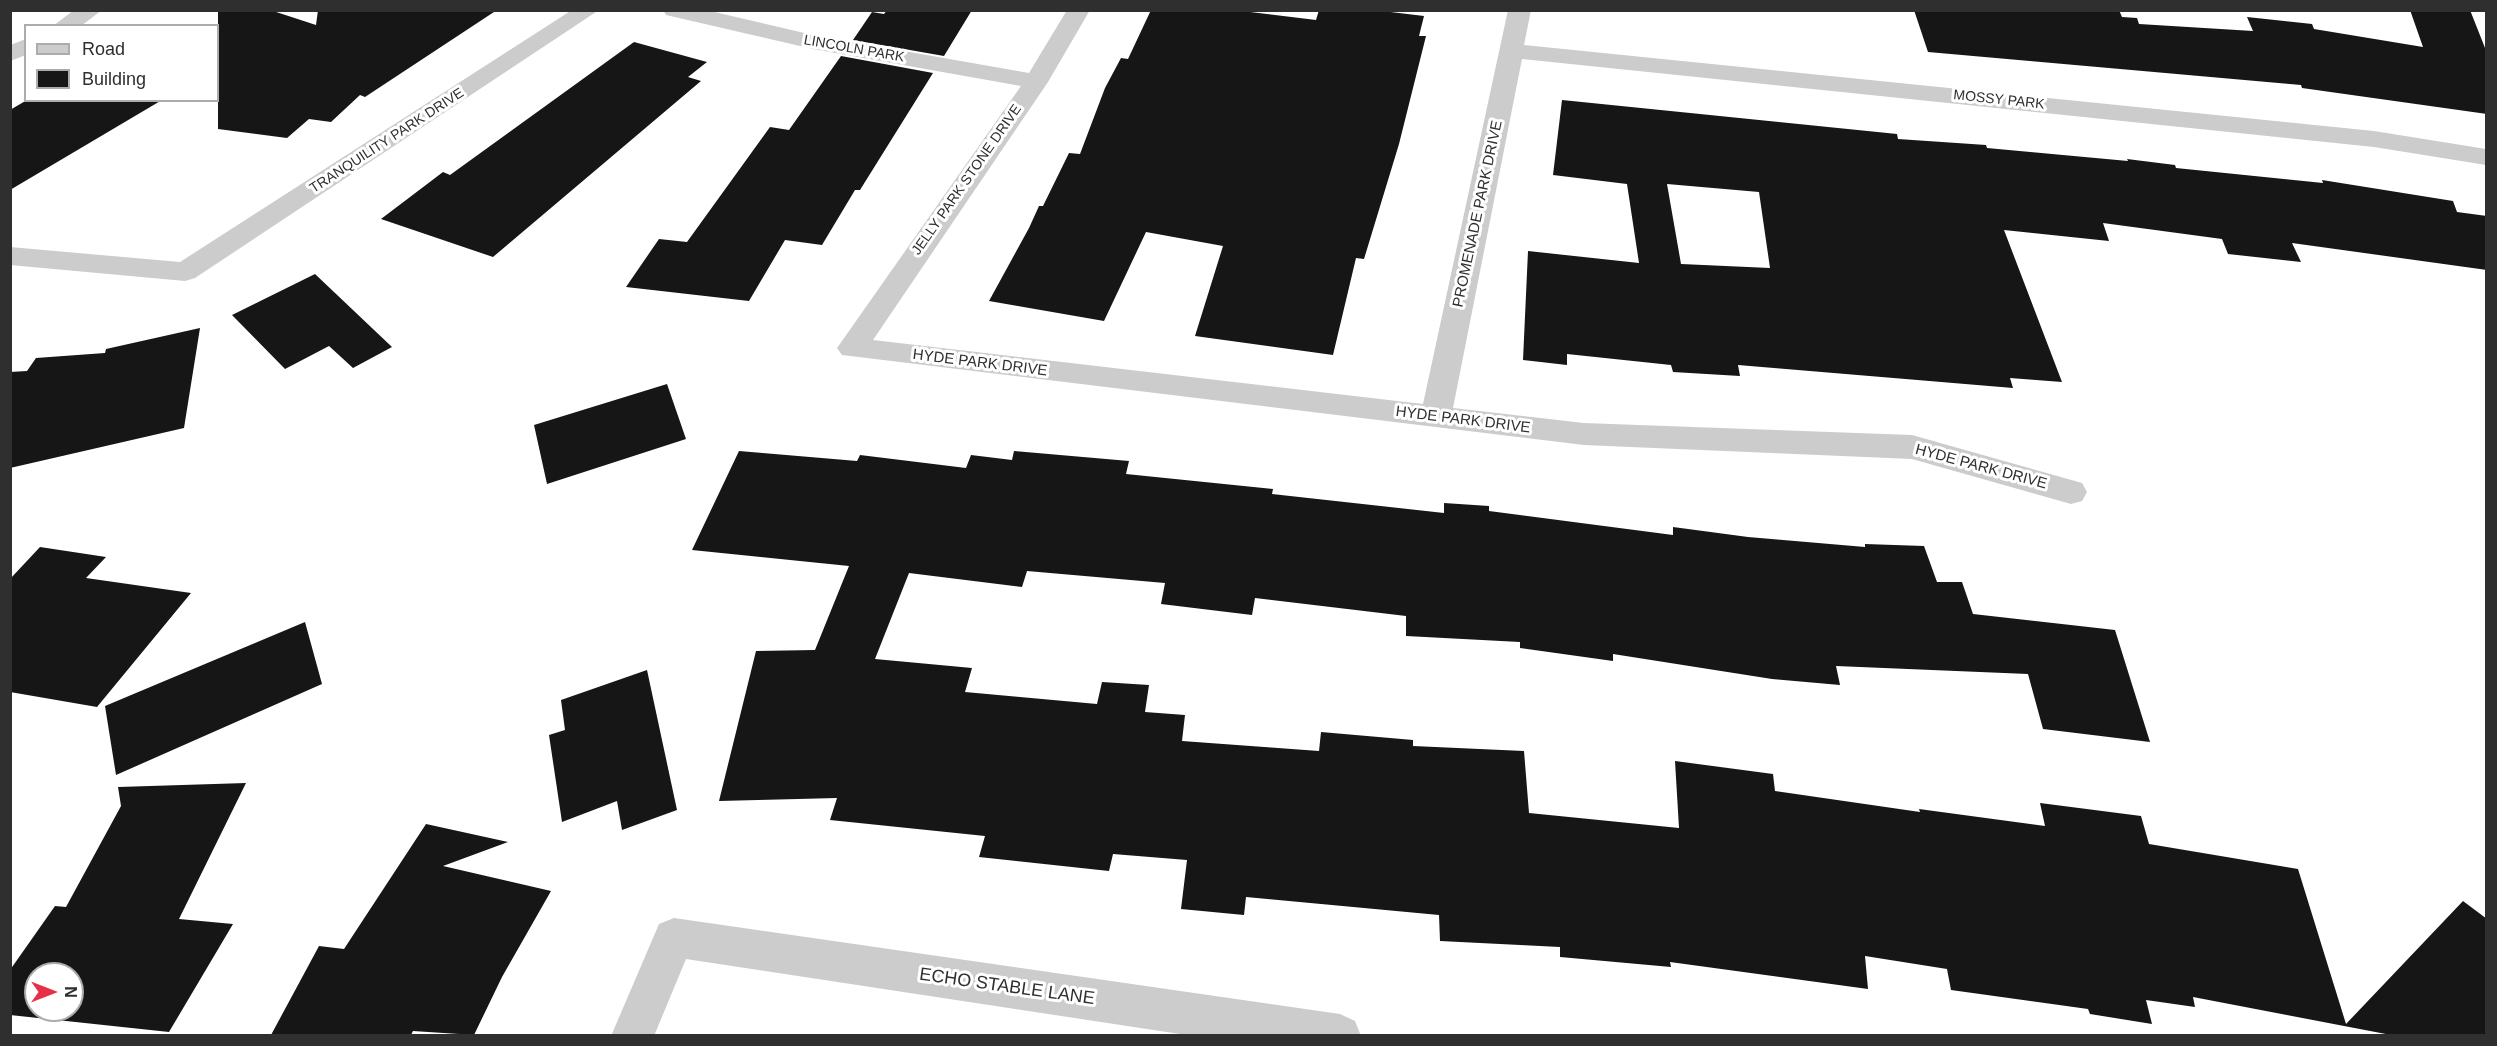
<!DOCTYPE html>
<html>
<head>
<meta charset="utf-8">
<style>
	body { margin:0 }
	#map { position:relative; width:2497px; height:1046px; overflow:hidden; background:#fff; font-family:Helvetica,sans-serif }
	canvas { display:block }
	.frame { position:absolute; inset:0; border:12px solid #2f2f2f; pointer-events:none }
	.legend { position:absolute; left:24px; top:24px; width:195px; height:78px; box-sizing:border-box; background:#fff; border:2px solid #acacac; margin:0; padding:8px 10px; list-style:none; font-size:18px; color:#2f2f2f }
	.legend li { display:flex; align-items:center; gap:12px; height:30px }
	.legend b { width:30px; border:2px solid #acacac }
	.north { position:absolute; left:24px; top:962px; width:60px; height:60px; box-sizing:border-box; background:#fff; border:2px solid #acacac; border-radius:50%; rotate:90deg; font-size:16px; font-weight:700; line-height:24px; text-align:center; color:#2f2f2f }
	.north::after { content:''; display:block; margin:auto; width:21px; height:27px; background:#e73045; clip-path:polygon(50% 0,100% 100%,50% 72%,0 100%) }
</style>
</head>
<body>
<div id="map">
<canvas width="2497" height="1046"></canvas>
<div class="frame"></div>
<ul class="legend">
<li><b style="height:8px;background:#ccc"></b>Road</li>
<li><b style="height:16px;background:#161616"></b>Building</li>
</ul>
<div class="north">N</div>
</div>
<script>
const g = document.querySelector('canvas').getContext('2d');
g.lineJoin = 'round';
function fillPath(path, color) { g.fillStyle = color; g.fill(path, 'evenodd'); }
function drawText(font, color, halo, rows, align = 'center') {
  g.font = font + ' Helvetica,sans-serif'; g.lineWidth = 6; g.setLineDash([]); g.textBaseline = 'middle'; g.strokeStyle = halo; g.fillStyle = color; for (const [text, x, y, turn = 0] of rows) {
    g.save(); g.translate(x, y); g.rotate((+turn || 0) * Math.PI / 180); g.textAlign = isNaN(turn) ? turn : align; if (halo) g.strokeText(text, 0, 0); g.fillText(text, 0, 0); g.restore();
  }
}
fillPath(new Path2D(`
	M218,10H270L316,25L318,10H497L365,97L360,95L331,122L309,119L287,138L218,129Z
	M887,10H972L944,56L853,40L872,12L884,14Z
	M1151,10H1234L1316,20L1319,10H1374L1424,16L1419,36H1426L1399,144L1364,259L1356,258L1333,355L1195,336L1223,246L1146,232L1104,321L989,301L1029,228L1039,206H1043L1069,153L1080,154L1105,88L1121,58L1128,59Z
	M1914,10H2119L2122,17L2137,18L2139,24L2253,31L2247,17L2312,24L2314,29L2423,47L2410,10H2470L2487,53V114L2302,88L2301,85L1928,52Z
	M634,42L707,62L688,77L701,81L493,257L381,219L443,172L450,175Z
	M841,56L933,73L860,190H855L822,245L785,240L749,301L626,287L659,239L687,242L770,127L789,130Z
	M27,100H162L10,190V110Z
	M1562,100L1897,134L1898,139L1986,145L1987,148L2128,161L2127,159L2175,165L2176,168L2323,183L2322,180L2453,201L2457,212L2487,216V270L2292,243L2301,262L2228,254L2222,239L2103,223L2109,241L2004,230L2062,382L2010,378L2013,388L1738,365L1740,376L1673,372L1671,365L1567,354V365L1523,360L1528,251L1639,263L1627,184L1553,175ZM1667,184L1759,192L1770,268L1681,264Z
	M315,274L392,347L353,368L329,346L285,369L232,315Z
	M200,328L184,428L10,468V372L27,371L36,358L105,353L106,349Z
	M667,384L686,439L547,484L534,425Z
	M739,451L857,461L860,455L966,468L971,455L1012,460L1014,451L1129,461L1126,474L1273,489L1272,494L1444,513V503L1489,506V511L1673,535V527L1748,537L1865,547V544L1924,546L1937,582H1962L1973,614L2115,630L2150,742L2043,729L2028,674L1836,666L1840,685L1772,679L1613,654V661L1520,648V642L1406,636V616L1255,598L1252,615L1161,604L1165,583L1027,571L1022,587L909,573L875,659L972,668L965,692L1097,704L1102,682L1149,685L1145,712L1185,715L1182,741L1319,751L1321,732L1413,740V746L1524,751L1529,813L1679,828L1675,761L1773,774L1775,791L1920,812L1919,809L2045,826L2040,803L2141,816L2149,844L2298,869L2346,1024L2463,901L2487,919V1035H2391L2193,997L2195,1007L2146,1000L2152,1024L2090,1014L2088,1009L1951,990L1947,969L1865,956L1868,989L1670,962L1671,967L1560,957V947L1440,941L1439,915L1246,897L1244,915L1181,909L1187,860L1113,854L1109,871L979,857L985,836L830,820L837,798L719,801L756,651L815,650L849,566L692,550Z
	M40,547L106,557L86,578L191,593L97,707L10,692V579Z
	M305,622L322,684L116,775L105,706Z
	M647,670L677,810L622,830L617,801L562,822L549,735L565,730L561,700Z
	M246,783L179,919L233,924L169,1032L10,1015V970L55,906L66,907L121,806L118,787ZM36,974H72V1010H36Z
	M426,824L508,842L443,866L551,891L502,977L474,1035L413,1031L411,1035H271L319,946L344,949Z`), '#161616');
fillPath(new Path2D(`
	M74,10H102L81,26H53Z
	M572,10H599L195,278L185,281L10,265V247L180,262Z
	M663,10H706L813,35L1029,73L1067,10H1090L1048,82L873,340L1423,404L1508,10H1531L1524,45L2374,131L2486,149V165L2374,147L1522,59L1453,408L1584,423L1912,435L2082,483L2087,492L2082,501L2071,504L1912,459L1584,445L842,355L837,348L842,341L1021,86L813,49L666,15Z
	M26,39V55L10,61V45Z
	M674,918L1340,1014L1355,1021L1361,1036H1193L686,959L654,1036H611L659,924Z`), '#ccc');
drawText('14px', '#2f2f2f', '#fff', [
	["LINCOLN PARK",854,49,10],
	["MOSSY PARK",1999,100,6],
	["TRANQUILITY PARK DRIVE",387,141,-33],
	["JELLY PARK STONE DRIVE",967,180,-55]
]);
drawText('15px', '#2f2f2f', '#fff', [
	["PROMENADE PARK DRIVE",1478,214,-78],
	["HYDE PARK DRIVE",980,363,7],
	["HYDE PARK DRIVE",1463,420,7],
	["HYDE PARK DRIVE",1981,467,15]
]);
drawText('18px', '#2f2f2f', '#fff', [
	["ECHO STABLE LANE",1007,987,8]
]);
</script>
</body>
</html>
